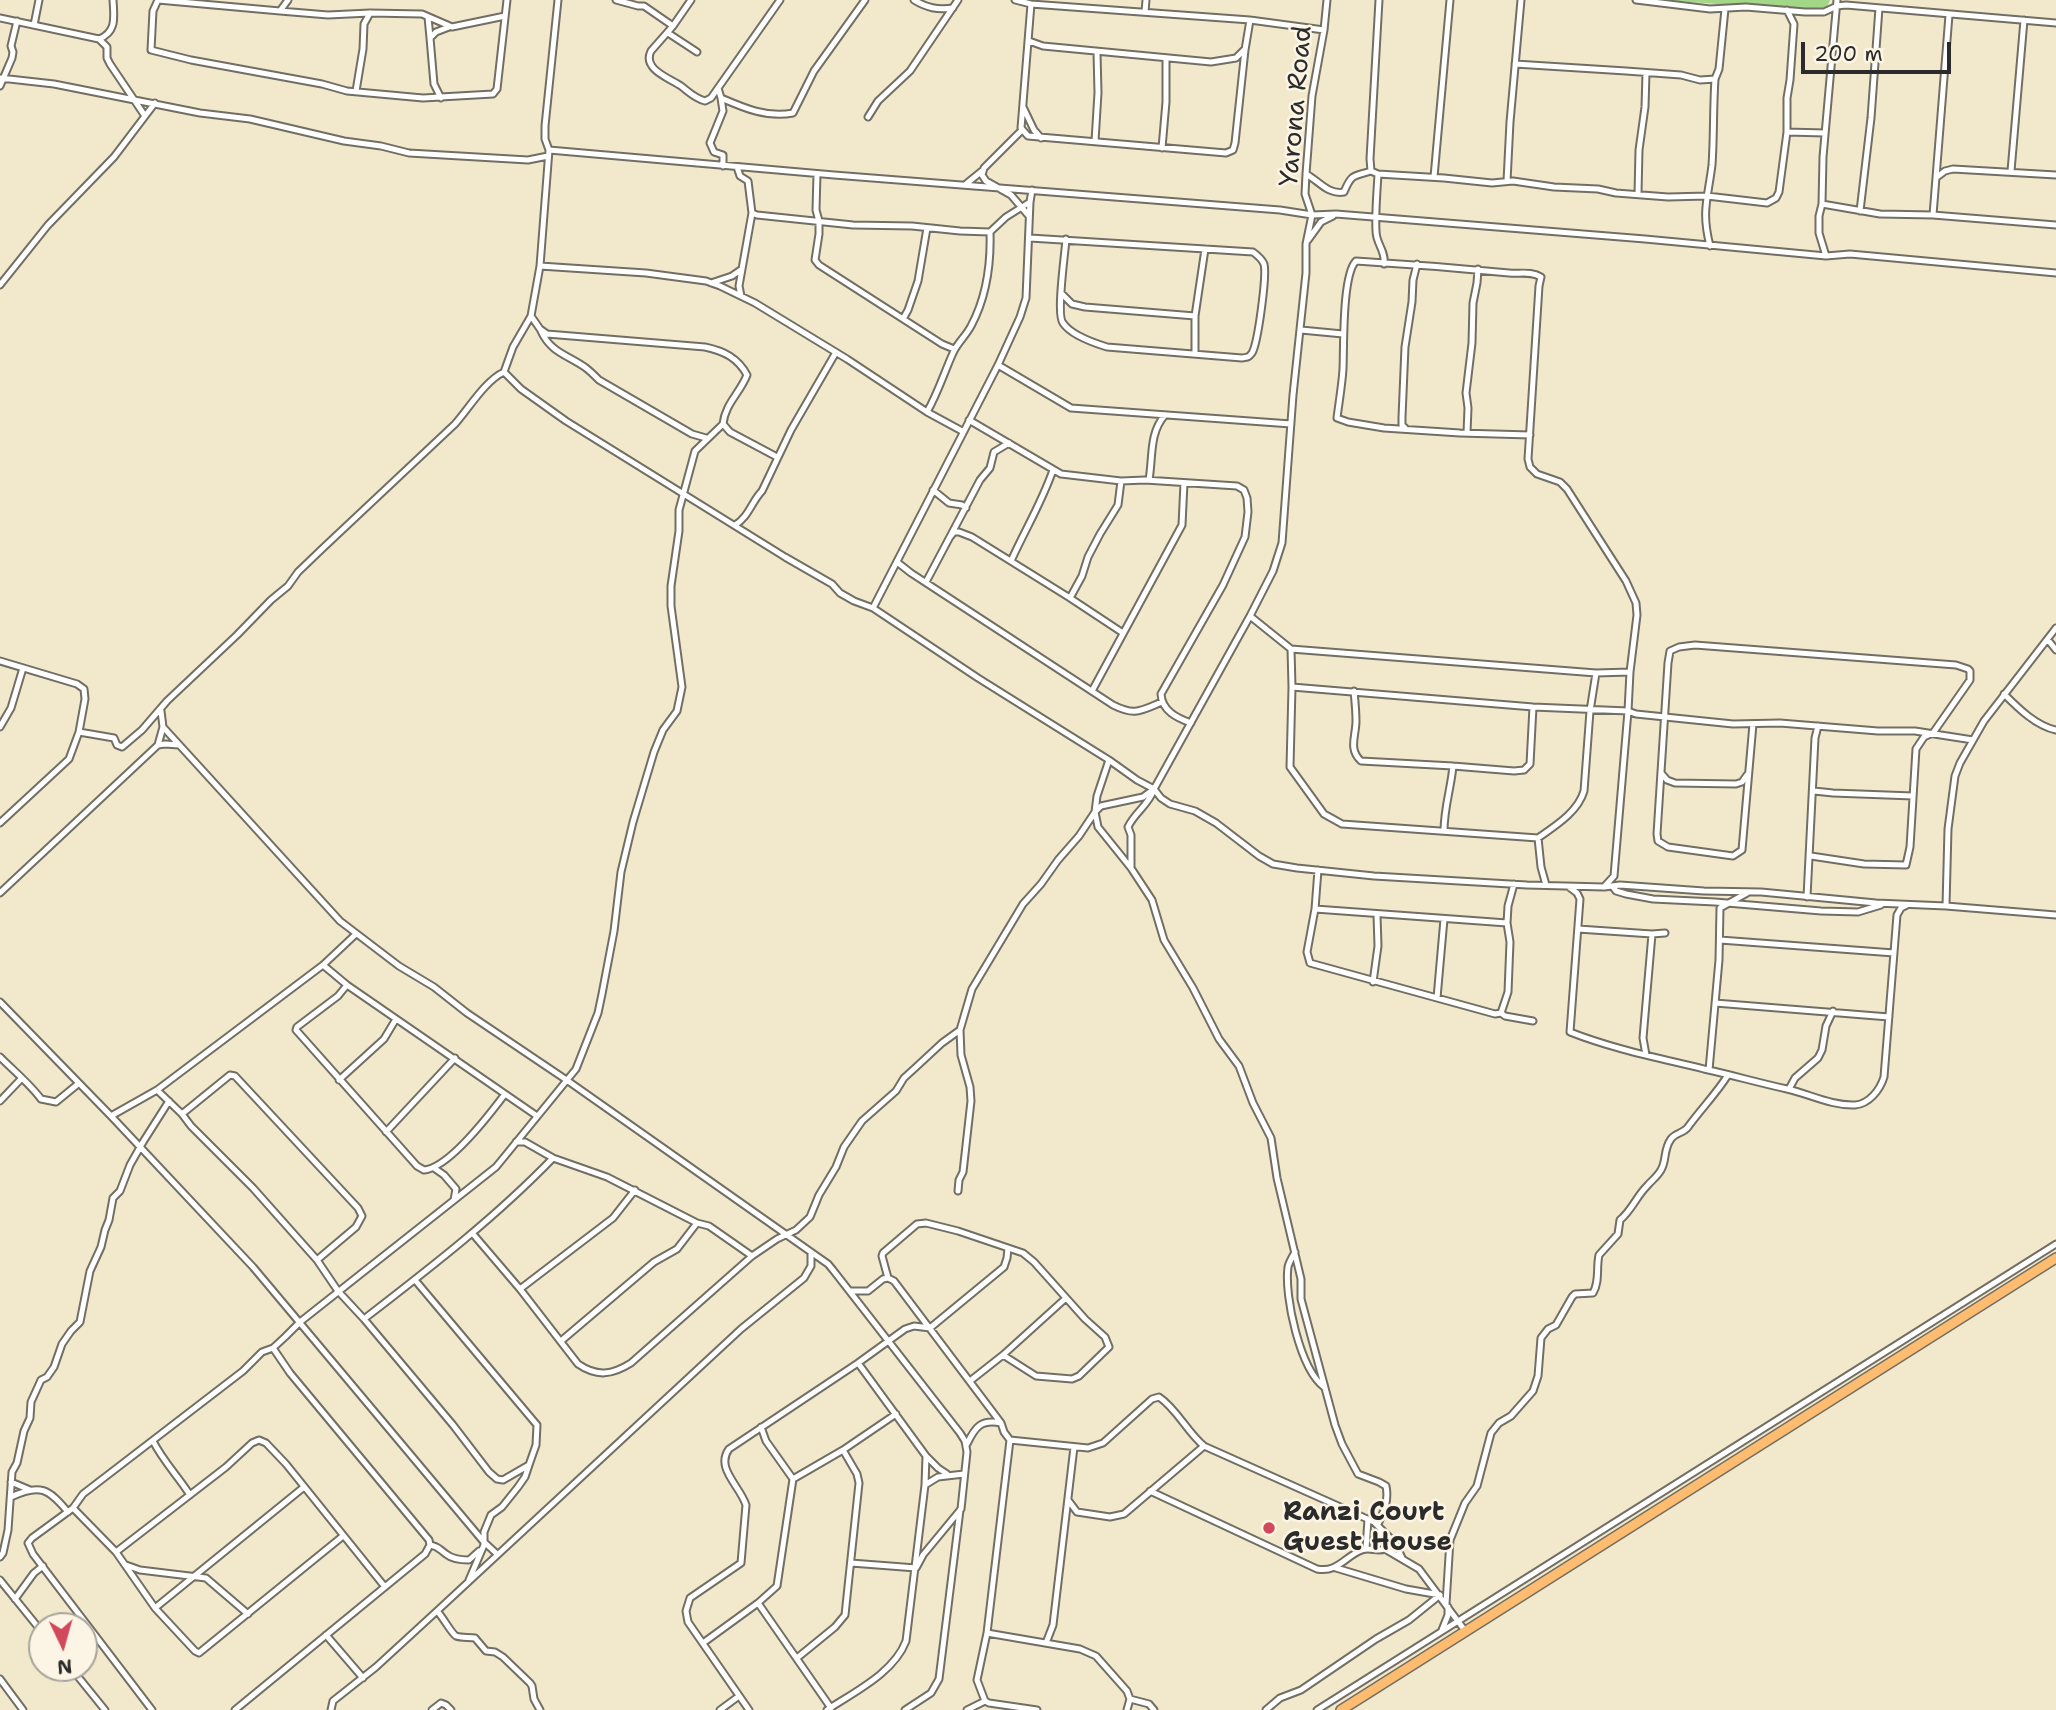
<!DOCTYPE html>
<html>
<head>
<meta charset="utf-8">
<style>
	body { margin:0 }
	#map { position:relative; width:2056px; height:1710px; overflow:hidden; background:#f2e9cd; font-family:"Shantell Sans",sans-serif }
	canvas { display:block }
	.north { position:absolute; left:28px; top:1612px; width:70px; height:70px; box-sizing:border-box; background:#fcf5e5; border:2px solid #a8a49b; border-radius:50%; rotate:175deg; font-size:19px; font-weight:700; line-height:28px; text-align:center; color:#2b2b2b }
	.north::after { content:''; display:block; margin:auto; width:24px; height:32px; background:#d1495b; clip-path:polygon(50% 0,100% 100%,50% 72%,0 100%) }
	.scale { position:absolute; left:1801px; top:42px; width:150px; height:32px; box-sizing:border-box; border:4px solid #2b2b2b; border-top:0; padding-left:9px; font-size:21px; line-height:24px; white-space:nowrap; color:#2b2b2b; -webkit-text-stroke:5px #fcf5e5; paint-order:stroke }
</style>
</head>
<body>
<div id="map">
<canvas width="2056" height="1710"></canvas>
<div class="north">N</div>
<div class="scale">200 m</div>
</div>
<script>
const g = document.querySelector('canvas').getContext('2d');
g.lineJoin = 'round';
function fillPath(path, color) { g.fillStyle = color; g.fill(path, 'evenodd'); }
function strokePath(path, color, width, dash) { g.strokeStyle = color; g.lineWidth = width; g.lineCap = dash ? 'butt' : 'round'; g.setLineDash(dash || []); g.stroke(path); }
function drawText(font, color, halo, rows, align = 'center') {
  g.font = font + ' "Shantell Sans",sans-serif'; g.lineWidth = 5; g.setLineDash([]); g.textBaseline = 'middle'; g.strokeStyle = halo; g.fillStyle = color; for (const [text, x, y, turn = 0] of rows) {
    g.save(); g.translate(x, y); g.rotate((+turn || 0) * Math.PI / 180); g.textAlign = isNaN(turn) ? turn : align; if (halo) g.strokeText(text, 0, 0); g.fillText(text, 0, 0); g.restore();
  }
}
fillPath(new Path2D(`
	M1663,0H1830L1825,12Z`), '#a2d788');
const street = new Path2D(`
	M158,0L153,11L151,50L191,60L322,84L347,91L423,98L493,94L497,89L507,0
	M158,0L280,11
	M288,0L280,11L328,15L370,13L422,14L452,27L505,16
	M558,0L545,126V139L549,150L834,175L1280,210L1312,215L1336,214L1645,239L1826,256L1850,254L2056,273
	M616,0L638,6H644L673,26
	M691,0L673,26L651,51C642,69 669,78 681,86C689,92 694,98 705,101L711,98L780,0
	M914,0C927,8 937,10 953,8
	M1015,0L1031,4L1250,20L1324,30
	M1327,0L1324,30L1312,96L1306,174L1305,194L1312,215L1306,244V273L1293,395L1282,543L1273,571L1250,616L1154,789L1161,798L1170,804L1195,811L1216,823L1259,856L1273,864L1297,868L1374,876L1527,885L1604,887L1620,885L1704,891L1761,892L1876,903L1946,906L2056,915
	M1636,0L1710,9L1746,7L1805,12H1824L1837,6L1846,5L2056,23
	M1031,4L1021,128L1028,136L1226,153L1233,150L1235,143L1245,50L1250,20
	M1145,12L1146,0
	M428,17L430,38
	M0,18L99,39C117,32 114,17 113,0
	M34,25L39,0
	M668,33L697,52
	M99,39L107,47V58L110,64L145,116
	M1029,41L1043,46L1211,62L1236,58L1244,50
	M1515,64L1626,71L1681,75L1700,80L1715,79
	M0,78L54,84L200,113L250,119L344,141L381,146L409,153L528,160L548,156
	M0,86L12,58L13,52L11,46L17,21
	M718,88L721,98C744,108 767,118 793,113L814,71L865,0
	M356,91L363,49L364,24L370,13
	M441,98L434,84L430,38L436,32L449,27
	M721,98L723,111L710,143L714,152L723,155V166
	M1023,107L1034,130L1041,138
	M868,117L878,101L910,71L958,0
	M1022,130L984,168L982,175L986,181L1011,195L1029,216
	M1787,132L1825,133
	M1095,141L1098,93L1097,52
	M1162,148L1166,102V59
	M737,167L740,176L748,181L752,213
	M2011,171L2024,20
	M817,174L816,210L819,221V234L815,260L819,265L942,344L954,349
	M1306,174C1319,181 1328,195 1344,192C1352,173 1353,177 1371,171
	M1378,174L1371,171L1370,159L1379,0
	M1434,177L1450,0
	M1937,177L1945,171L1953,169L2056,175
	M1507,181L1510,122L1521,0
	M966,184L982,171
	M1638,194L1639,150L1645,107L1646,73
	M1822,204L1880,214L1933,215L2056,225
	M1860,211L1871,118L1879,8
	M1933,215L1949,15
	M1030,238L1253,252C1257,255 1262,259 1264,264C1267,275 1258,343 1252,353C1248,358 1248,357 1242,358L1107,347C1094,343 1071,335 1063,323C1056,315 1065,254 1066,239
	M1308,240L1321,222L1333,216
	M1710,246C1701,211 1708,198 1712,165C1714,137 1713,108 1715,79L1719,69L1725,9
	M1826,256L1819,233V216L1822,204L1823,157L1837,0
	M1384,264C1386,251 1376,244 1376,231C1375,213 1377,193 1378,174L1444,178L1492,183L1513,181L1554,187L1598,189L1616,193L1668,197L1707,196L1767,203L1776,198L1779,192L1787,132V98L1790,80L1794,24L1787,10
	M540,266L646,273L706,281L720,286L755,303L847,359L927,412L962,431
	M711,283L732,276L742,269L752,213L757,215L853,225L912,226L960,231L990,232L1006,217L1030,202
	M0,285L48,225L114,157L155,103
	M1062,294L1072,304L1085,307L1195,316
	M741,296L739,286L742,269
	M531,316L540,329L547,334L705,347C724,351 738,358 747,375C740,393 725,404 723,424L730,432L777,457
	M903,319L908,310L918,281L927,228
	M1301,330L1343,334
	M541,331C551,353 568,355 586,368C590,371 595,376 599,380L692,434L706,438
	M1195,353V316L1205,249
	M998,365L1071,408L1291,424
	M504,372L521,389L566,421L785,557L832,584L840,593L854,601L873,608L978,678L1109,760L1137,780L1154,789
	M927,412C938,393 944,373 953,353C957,343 966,336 971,326C986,298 991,264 990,232
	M969,420L1061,474L1121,481L1145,480L1237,486L1244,490L1247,498L1248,512L1245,537L1223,585L1161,694C1162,711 1177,718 1191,723
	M1406,429L1402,425V417L1405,347L1412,302L1413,280L1417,264
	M1467,433L1468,408L1466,393L1472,343L1473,303L1477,283L1478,269
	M1530,435L1460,433L1384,428L1348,422L1337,418C1339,402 1342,385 1343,369C1344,347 1342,275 1356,261C1407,264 1458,268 1509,273C1520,274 1532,271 1541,277L1539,286L1528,459L1530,467L1537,474L1560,482L1567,489L1626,581L1636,603L1637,615L1630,672L1628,711L1614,876L1604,887
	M1149,480C1153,457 1149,433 1165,415
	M933,490L949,503L962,505L966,508
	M735,525C748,518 752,501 762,491L791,430L835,354
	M950,537L954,532H959L972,537L1070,598L1123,633
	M1011,561C1025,530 1042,502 1053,470
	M897,562L911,573L1113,705C1135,716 1140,711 1162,702
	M926,582L980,480L990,468L994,452L1009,443
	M1070,598L1082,576L1088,557L1100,534L1118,505L1121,481
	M873,608L998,365L1020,317L1026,298L1030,202L1032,190
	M1250,616L1291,649L1596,673L1630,672
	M2048,640L2056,650
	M1291,649L1292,687L1290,767L1324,814L1342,824L1538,838C1555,826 1578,812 1584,791L1590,711L1596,673
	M0,661L77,684L84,689L85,699L79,732L69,759L0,823
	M1292,687L1533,707L1628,711L1636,714L1733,724L1780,723L1878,731H1915L1973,740
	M1092,691L1182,525L1184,483
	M1354,691C1355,701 1356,711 1356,721C1356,736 1348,749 1361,761L1453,766L1514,771L1524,770L1530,764L1533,707
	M2004,694C2018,708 2036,726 2056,730
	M1753,724L1742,850L1733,856L1668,847L1658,841L1657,834L1668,663L1670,651L1679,647L1695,645L1956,665L1968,669L1970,671V680L1933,733L1924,737L1916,749L1910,847L1906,865L1864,864L1811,856
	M0,727L11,708L23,668
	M163,727L340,921L399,966L434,987L467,1013L568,1081L828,1264L833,1270L960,1433L965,1441L967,1452L961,1509L923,1555L916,1568L851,1563
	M79,732L114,738L117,745L122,747L142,730L167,701L237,635L271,600L288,586L298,572L323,548L455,424C469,408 486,380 504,372L513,347L531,316L540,266L549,150
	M158,745L165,744L179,745
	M1109,760L1097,796L1095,812L1098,827L1131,868L1152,900L1164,940L1193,988L1219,1039L1239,1066L1253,1103L1271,1138L1277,1178L1301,1279V1299L1335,1425L1342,1444L1358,1474L1379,1482L1386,1486C1389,1501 1384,1511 1378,1524
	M1661,773L1667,780L1675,783L1736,784L1742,782L1747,775
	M1814,791L1833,793L1913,796
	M1444,831C1444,808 1451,788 1453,766
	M1538,838L1541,867L1546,885
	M1131,867V835L1128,827C1135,812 1149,805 1154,789
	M1318,870L1315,909L1307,952L1310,963L1495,1014L1501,1013L1505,1016L1533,1021
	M1569,887L1577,893L1580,899L1570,1032C1613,1049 1659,1058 1704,1069C1732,1075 1759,1083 1787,1089C1809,1094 1832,1106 1855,1105C1869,1104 1880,1090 1884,1077L1897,915L1901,908L1907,905
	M1613,887L1616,891L1626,894L1653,899L1715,902L1821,911L1858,912L1881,905
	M0,893L158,745L163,727L161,711
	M1807,897L1815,738L1818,726
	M1946,906L1948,829L1955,776L1960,763L1984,721L2056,628
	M1315,909L1507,923
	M1578,929L1652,934L1665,933
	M1720,940L1894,953
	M323,965L347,985L537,1116
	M1373,982L1378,946L1377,915
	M347,985L338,996L297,1027L296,1030L417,1166L424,1170C449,1168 490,1114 505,1094
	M1437,998L1444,919
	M0,1002L111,1116L253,1267L483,1541L497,1554
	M1715,1003L1889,1017
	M1501,1013L1508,992L1510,942L1507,923L1508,906L1514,884
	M1646,1055L1643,1038L1652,934
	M0,1057C14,1071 30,1084 41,1099L56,1102L78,1084
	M1709,1070L1719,960L1720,908L1747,893
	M339,1080L384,1039L396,1019
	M1789,1089L1795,1078L1818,1058L1822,1050L1826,1026L1833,1011
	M157,1090L182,1114L191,1126L253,1188L317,1260L338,1291L364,1319L453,1425L489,1472L497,1479L503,1480L529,1465L536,1445L537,1425L415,1280
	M0,1101L21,1079
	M182,1114L230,1075L235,1076L358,1208L362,1216L356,1227L317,1260
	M111,1116L157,1090L323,965L356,934
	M386,1132L455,1058
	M516,1142H525L553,1158L607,1177L697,1223L709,1226L752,1256
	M434,1168L444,1175L456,1189L454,1200
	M958,1191L959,1180L963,1172L971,1101L970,1087L961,1055L960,1030
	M473,1234L520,1289L578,1364C597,1377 612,1375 631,1363L752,1256L777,1239L796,1230L810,1217L819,1195L836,1167L844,1147L862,1121L896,1091L904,1078L915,1068L942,1043L960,1030L972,989L1023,904L1041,884L1058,860L1079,836L1095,812L1101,806L1143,797L1154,789
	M1295,1252C1293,1256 1289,1262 1288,1267C1284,1296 1300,1369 1324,1387
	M520,1289L613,1218L635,1190
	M851,1291H868L883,1279L888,1278
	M364,1319C430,1268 495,1218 553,1158
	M561,1341L654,1262L677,1249L697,1223
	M1003,1355L1036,1376L1072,1379L1079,1376L1109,1347L1105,1337L1085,1319L1034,1262L1023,1253L958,1231L926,1223L917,1224L883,1253L882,1256L888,1278L894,1281L1001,1423L1004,1432L1010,1440L987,1633L977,1680L985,1701L989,1703L1037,1710
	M970,1381L1003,1355L1066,1298
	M1010,1440L1088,1448L1103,1443L1152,1399L1159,1397C1177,1409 1187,1432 1204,1446L1374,1522L1395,1543L1402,1558
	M153,1441C163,1461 178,1476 190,1495
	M967,1444C975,1427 981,1419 1001,1423
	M926,1456L938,1468L947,1474
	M793,1479L843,1450L896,1414
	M11,1482L30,1490
	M925,1485L938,1477L964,1474
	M1150,1491L1317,1569C1338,1573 1345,1556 1362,1550C1370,1547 1377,1552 1385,1549
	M11,1497C40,1483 49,1489 68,1512
	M1068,1500L1077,1512L1110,1517L1124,1514L1204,1446
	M73,1508L116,1552L155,1608L195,1651L199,1653L343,1536
	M1381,1529V1540L1385,1549L1419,1569L1466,1632
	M430,1545C438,1546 439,1549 446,1554C452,1559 461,1560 469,1560L479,1551
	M1366,1549L1368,1519
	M116,1552L226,1467L252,1443L259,1440L266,1443L286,1464L385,1587
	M0,1557L3,1553L8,1530L12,1472L17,1463L24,1431L30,1418L31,1402L41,1380L47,1377L54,1367L62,1344L71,1331L80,1322L90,1271L101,1247L105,1230L109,1220L113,1198L120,1191L130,1165L143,1142L169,1101
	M126,1565L140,1570L206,1578L248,1614
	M1336,1568L1406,1589L1440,1595
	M0,1580L42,1632
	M469,1580L484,1545V1532L491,1515L502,1507L518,1487L525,1477L529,1465
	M15,1599L34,1573L43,1566
	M758,1603L831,1708
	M1446,1604L1450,1540L1465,1503L1477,1486L1491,1433L1499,1423L1511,1416L1533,1391L1538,1376L1541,1338L1548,1329L1556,1325L1572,1297L1575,1294L1593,1293C1600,1281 1596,1268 1599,1255L1618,1234L1620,1220C1632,1210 1636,1197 1647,1186C1652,1180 1657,1177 1661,1170C1667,1160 1663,1150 1671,1139C1675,1133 1684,1133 1688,1127C1701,1109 1716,1094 1728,1075
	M155,1608L304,1487
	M437,1611C443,1617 451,1633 456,1636C461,1638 469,1637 475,1638L486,1651L495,1652L503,1657L530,1683L532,1686L534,1699L540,1710
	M1442,1630L1448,1615V1607
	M987,1633L1080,1649L1096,1656L1127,1691L1130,1699L1127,1710
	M326,1635L363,1678
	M703,1643L758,1603L777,1586L793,1479L766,1441L761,1427
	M1046,1643L1053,1625L1074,1447
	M797,1658L835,1627L845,1615L859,1483L857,1474L843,1450
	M71,1668L105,1710
	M0,1679L23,1710
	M1130,1699L1149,1704L1154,1710
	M152,1710L33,1554L28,1543L32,1538L73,1508L83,1494L243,1371L262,1352L273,1348L285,1337L300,1322L496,1167L576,1069L598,1013L602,994L614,931L621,872L633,822L654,752L663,730L677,711L682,687L671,606V586L679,531V510L695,451L723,424
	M235,1710L425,1554L430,1545L429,1540L290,1373L273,1348
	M331,1710L333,1701L376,1667L437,1611L741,1329L804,1278L811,1266V1252
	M432,1710L441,1703L446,1705L451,1710
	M720,1710L739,1696
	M749,1710L688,1622L686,1611L690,1598L741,1563L746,1505C740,1486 715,1468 729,1449L858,1363L905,1329L914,1326L930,1328L1004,1267L1007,1258L1008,1248
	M827,1710C854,1692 894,1673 906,1641L925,1485L926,1456L858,1363
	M905,1710L931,1693L939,1679L960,1510
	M967,1710L985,1701
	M1266,1710L1280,1698L1301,1690L1376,1639L1409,1620L1440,1595
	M1317,1710L2056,1244`);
const highway = new Path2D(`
	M1341,1710L2056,1258`);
strokePath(street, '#716e64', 9);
strokePath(highway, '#716e64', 12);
strokePath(street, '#fff', 5);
strokePath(highway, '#fdbc70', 9);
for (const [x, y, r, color] of [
	[1269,1528,7,"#d1495b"]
]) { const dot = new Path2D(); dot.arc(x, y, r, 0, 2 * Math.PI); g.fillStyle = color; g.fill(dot); strokePath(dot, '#fcf5e5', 2.5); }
drawText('26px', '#2b2b2b', '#fcf5e5', [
	["Yarona Road",1297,106,-85]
]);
drawText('bold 26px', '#2b2b2b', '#fcf5e5', [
	["Ranzi Court",1283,1513],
	["Guest House",1283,1543]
], 'left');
</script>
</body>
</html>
